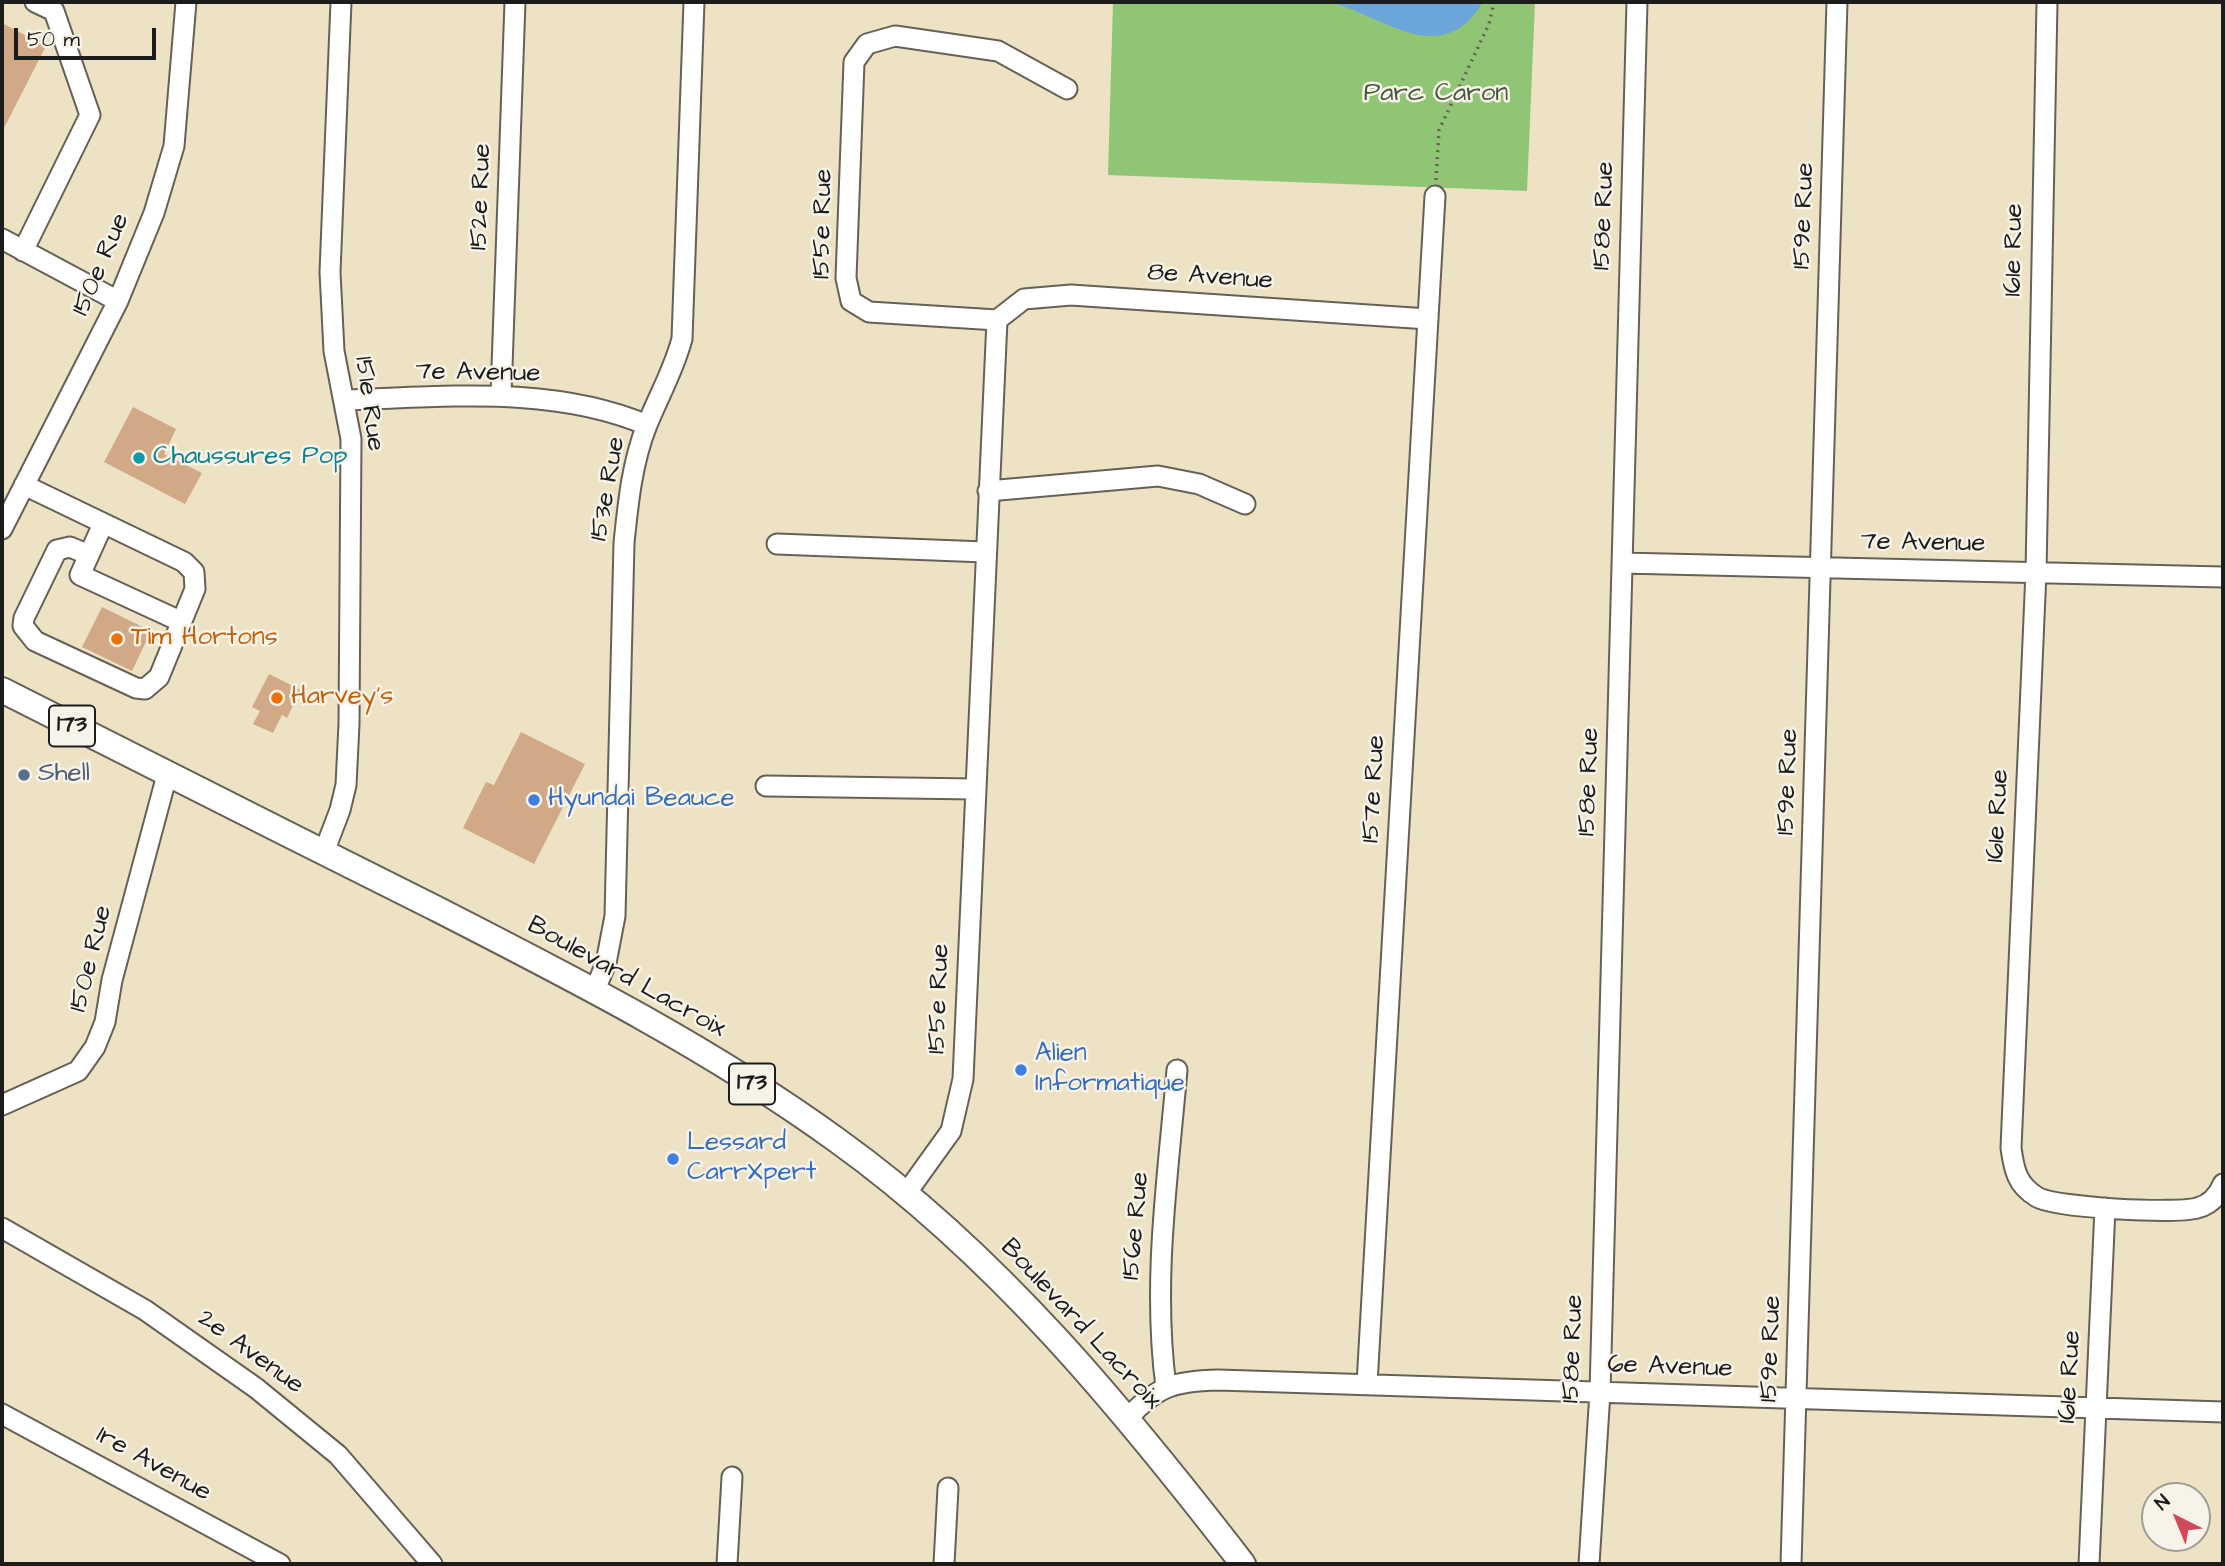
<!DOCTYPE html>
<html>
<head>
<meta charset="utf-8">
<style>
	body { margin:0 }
	#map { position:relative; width:2225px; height:1566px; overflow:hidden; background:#eee2c4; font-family:"Architects Daughter",sans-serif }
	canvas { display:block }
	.frame { position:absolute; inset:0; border:4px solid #1c1c1c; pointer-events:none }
	.north { position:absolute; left:2141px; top:1482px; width:70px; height:70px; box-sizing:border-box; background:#f7f3e8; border:2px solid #9f9d96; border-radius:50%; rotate:317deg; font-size:19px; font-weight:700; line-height:28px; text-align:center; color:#1c1c1c }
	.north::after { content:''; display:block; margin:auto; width:24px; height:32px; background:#d1495b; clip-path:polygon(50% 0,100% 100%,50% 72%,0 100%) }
	.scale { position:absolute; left:14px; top:28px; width:142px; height:32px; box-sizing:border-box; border:4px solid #1c1c1c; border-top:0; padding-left:9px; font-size:21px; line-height:24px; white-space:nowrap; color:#1c1c1c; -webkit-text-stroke:5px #f7f3e8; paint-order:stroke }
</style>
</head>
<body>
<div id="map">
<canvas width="2225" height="1566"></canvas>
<div class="frame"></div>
<div class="north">N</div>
<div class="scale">50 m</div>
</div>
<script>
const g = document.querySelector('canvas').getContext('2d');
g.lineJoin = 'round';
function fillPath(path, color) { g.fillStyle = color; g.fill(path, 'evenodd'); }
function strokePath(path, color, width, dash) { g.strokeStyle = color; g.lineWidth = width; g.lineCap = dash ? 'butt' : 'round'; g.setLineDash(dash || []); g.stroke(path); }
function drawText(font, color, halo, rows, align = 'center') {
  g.font = font + ' "Architects Daughter",sans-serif'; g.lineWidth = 5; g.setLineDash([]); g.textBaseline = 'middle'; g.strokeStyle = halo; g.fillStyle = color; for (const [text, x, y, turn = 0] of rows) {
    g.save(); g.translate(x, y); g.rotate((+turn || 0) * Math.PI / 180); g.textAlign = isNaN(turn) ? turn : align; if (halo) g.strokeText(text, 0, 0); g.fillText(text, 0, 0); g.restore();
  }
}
fillPath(new Path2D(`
	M1113,2H1535L1527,191L1108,175Z`), '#91c576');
fillPath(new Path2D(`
	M1329,2H1483C1441,71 1385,16 1329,2Z`), '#6ca5db');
fillPath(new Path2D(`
	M2,23L46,46L2,132Z
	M133,407L176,429L164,454L202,473L185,504L104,462Z
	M102,607L151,631L132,671L82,647Z
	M269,674L301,690L287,718L282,715L273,733L253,724L260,711L252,707Z
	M521,732L585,764L534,864L463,828L486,782L494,785Z`), '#d1a987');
const minor = new Path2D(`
	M2047,2L2036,572L2011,1148C2014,1170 2017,1185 2037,1197C2055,1208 2175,1214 2197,1208C2210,1205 2218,1196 2223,1184
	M2,239L118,301
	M23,251L90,115L54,11L35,2
	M997,320L869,312L851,301L846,278L854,62L867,44L895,36L998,51L1067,89
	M997,320L1024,299L1071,295L1428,319
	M501,395L515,2
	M346,400C446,397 552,385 647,425
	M24,485L184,562L194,572L195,589L159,677L145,689L136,688L35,641L23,626L24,618L57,550L70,547L89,555
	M988,491L1158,476L1199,484L1245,504
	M103,524L80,575L182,622
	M2,529L118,301L154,213L174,146L186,2
	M777,544L985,552
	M1622,563L2223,577
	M766,786L975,789
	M324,852L340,810L346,785L349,724L351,439L334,351L330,272L341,2
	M595,990L606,963L615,916L624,543C628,504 632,462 647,425C659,395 673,372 682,339L694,2
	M2,1105L78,1071L95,1047L105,1022L112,980L167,775
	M905,1195L951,1131L963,1079L997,320
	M2,1228L145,1310L256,1388L338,1455L432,1564
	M1367,1384L1435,196
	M1166,1387C1152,1281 1168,1176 1177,1070
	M2,1414L280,1564
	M1128,1418C1157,1386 1175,1381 1218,1380L2223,1412
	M727,1564L732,1477
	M944,1564L948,1488
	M1589,1564L1600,1392L1637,2
	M1791,1564L1837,2
	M2089,1564L2105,1208`);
const major = new Path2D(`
	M2,690C146,764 292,836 437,909C574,979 713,1050 838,1141C998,1256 1123,1409 1243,1564`);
strokePath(minor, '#666157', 23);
strokePath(major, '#666157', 28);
strokePath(new Path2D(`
	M1436,180L1439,130L1489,24L1494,2`), '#666157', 3.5, [2, 5]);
strokePath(minor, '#fff', 19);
strokePath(major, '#fff', 24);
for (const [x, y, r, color] of [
	[139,458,7,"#0f9aa8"],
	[117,639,7,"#e8710a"],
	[277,698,7,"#e8710a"],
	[24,775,7,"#5c6f8a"],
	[534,800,7,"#3f7fe0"],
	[1021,1070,7,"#3f7fe0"],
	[673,1159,7,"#3f7fe0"]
]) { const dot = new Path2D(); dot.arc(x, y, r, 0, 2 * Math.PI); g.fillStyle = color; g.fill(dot); strokePath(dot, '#f7f3e8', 2.5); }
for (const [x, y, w] of [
	[72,726,46],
	[752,1084,46]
]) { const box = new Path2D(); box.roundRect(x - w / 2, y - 20.5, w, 41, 5); g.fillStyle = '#f7f3e8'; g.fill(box); strokePath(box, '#1c1c1c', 2); }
drawText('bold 24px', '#1c1c1c', null, [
	["173",72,726],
	["173",752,1084]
]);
drawText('26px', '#45573c', '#f7f3e8', [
	["Parc Caron",1436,95]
]);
drawText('26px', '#1c1c1c', '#f7f3e8', [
	["152e Rue",482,197,-88],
	["158e Rue",1605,216,-88],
	["159e Rue",1805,216,-88],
	["155e Rue",824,224,-89],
	["161e Rue",2015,250,-89],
	["150e Rue",102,265,-67],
	["8e Avenue",1210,278,4],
	["7e Avenue",478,374,1],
	["151e Rue",368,404,82],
	["153e Rue",609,489,-80],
	["7e Avenue",1923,544,1],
	["158e Rue",1590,782,-88],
	["159e Rue",1789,782,-88],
	["157e Rue",1375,789,-87],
	["161e Rue",1999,816,-87],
	["150e Rue",92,959,-76],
	["Boulevard Lacroix",626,978,29],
	["155e Rue",940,999,-88],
	["156e Rue",1137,1226,-85],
	["Boulevard Lacroix",1080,1325,47],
	["158e Rue",1574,1349,-88],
	["159e Rue",1772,1349,-88],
	["2e Avenue",250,1353,36],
	["6e Avenue",1670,1368,2],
	["161e Rue",2071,1377,-87],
	["1re Avenue",153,1465,29]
]);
drawText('26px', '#0d838f', '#f7f3e8', [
	["Chaussures Pop",153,458]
], 'left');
drawText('26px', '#c56008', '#f7f3e8', [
	["Tim Hortons",131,639],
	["Harvey's",291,698]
], 'left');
drawText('26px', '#4e5e75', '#f7f3e8', [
	["Shell",38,775]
], 'left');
drawText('26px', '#366cbe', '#f7f3e8', [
	["Hyundai Beauce",548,800],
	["Alien",1035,1055],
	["Informatique",1035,1085],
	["Lessard",687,1144],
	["CarrXpert",687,1174]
], 'left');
</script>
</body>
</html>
